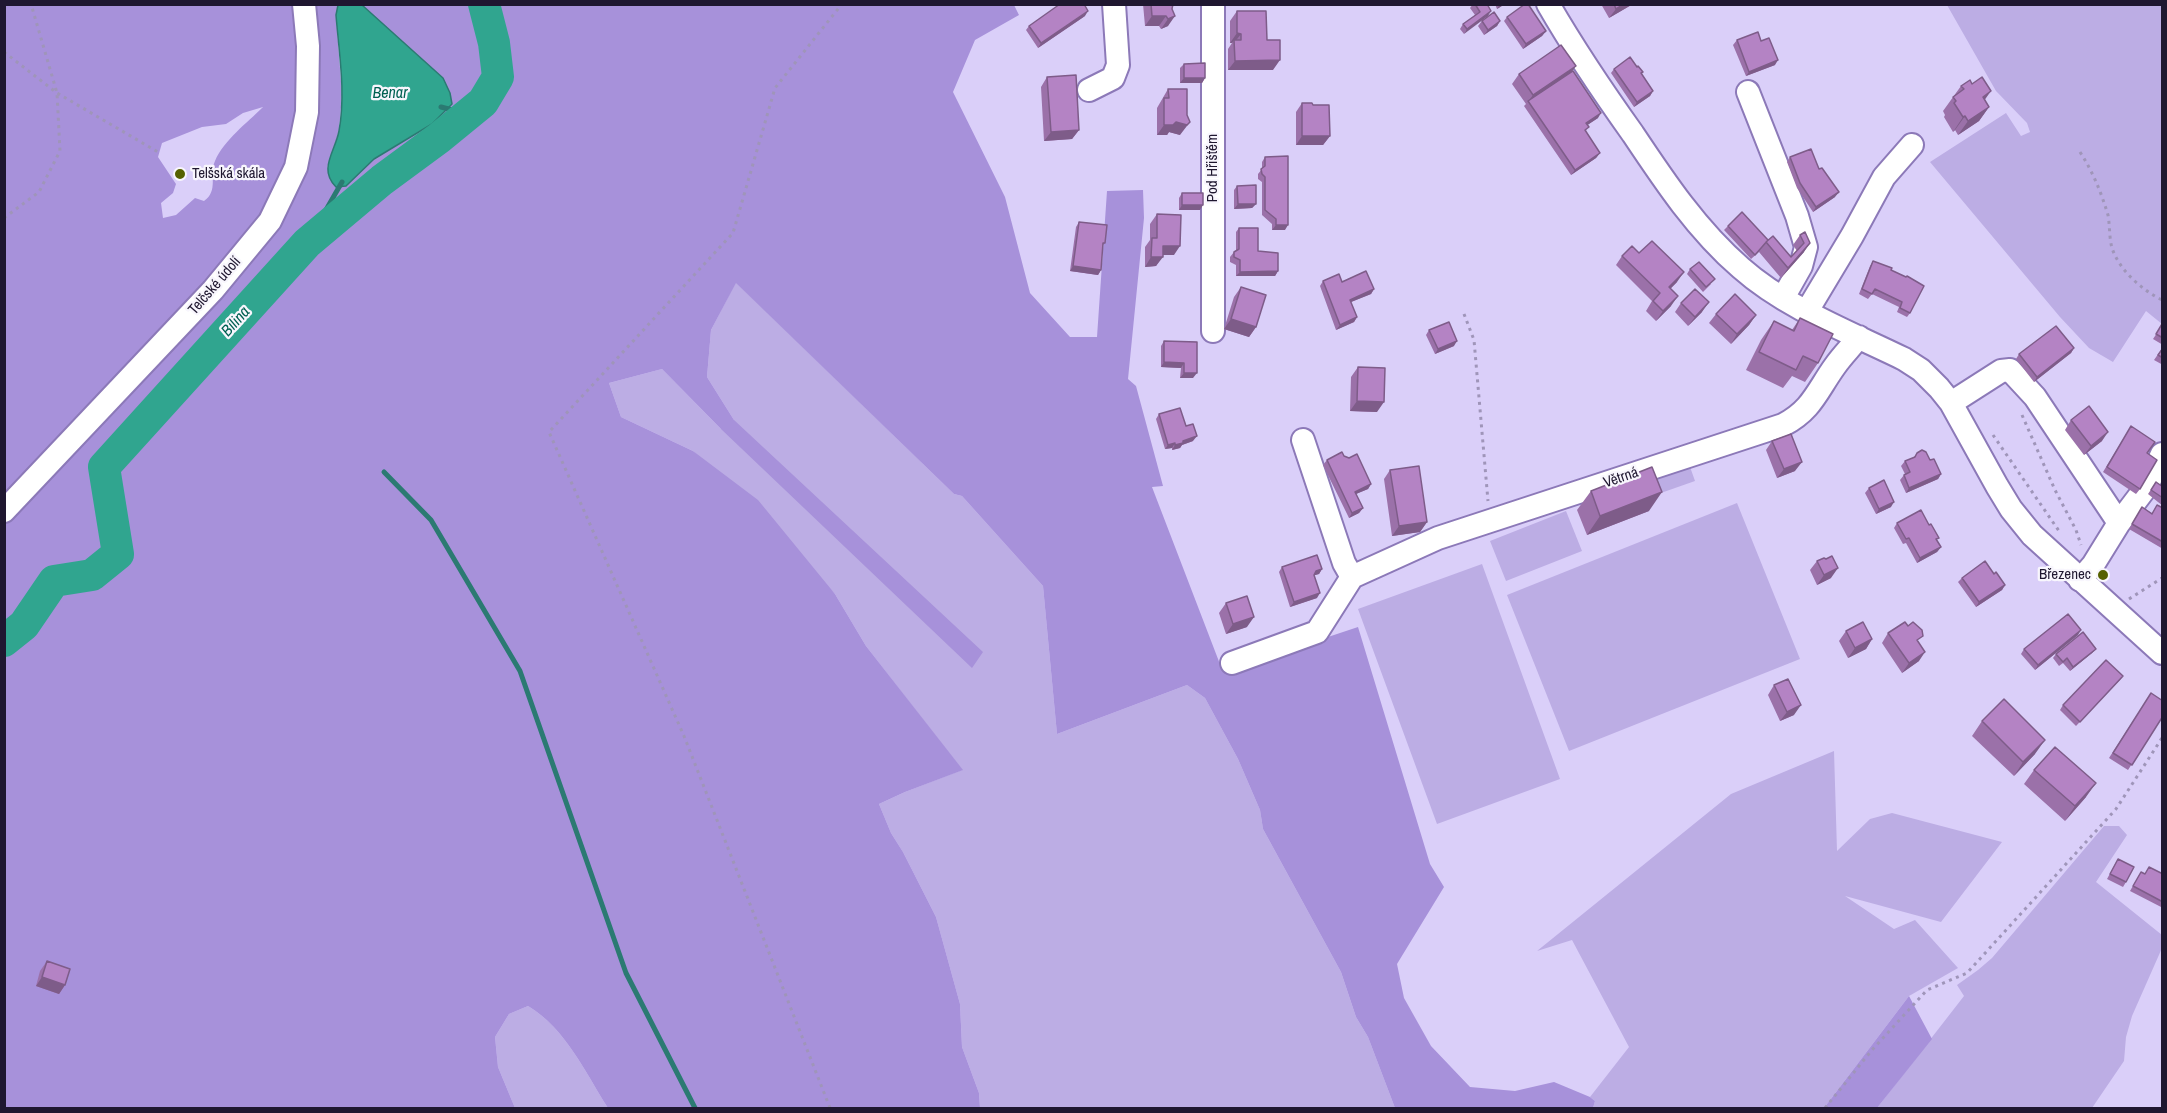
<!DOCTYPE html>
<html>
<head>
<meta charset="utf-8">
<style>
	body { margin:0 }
	#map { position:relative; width:2167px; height:1113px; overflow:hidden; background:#dacff9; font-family:"Archivo Narrow",sans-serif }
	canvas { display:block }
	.frame { position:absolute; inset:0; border:6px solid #1f1730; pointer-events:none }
</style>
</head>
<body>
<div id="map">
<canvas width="2167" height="1113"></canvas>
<div class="frame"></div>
</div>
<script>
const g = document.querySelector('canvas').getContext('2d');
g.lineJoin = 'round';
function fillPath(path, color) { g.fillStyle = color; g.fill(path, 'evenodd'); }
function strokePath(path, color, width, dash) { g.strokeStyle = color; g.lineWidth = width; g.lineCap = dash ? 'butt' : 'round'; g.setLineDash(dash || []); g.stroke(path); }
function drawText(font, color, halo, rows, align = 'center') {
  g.font = font + ' "Archivo Narrow",sans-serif'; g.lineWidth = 4.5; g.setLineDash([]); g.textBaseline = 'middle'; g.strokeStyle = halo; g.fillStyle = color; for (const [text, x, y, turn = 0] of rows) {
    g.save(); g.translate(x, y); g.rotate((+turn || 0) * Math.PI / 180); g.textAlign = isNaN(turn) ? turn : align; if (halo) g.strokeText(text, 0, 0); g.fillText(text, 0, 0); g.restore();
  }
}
fillPath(new Path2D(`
	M1947,5H2162V324L2146,311L2113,362L2089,348L2060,317L1930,162L2006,113L2021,136L2030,132L2027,123L1996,91Z
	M736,282L954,494L962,496L1043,586L1057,734L1187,685L1205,698L1238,759L1260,810L1263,829L1341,972L1356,1017L1368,1037L1395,1108H980L979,1093L962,1047L960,1004L936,917L903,852L891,833L879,804L905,792L962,770L866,646L835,594L693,451L621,417L609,383L662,369L721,429L734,420L707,377L711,330Z
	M1689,464L1695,481L1658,494L1652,477Z
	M1737,503L1800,659L1569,751L1507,595Z
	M1566,511L1582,551L1506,581L1490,541Z
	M1482,564L1560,779L1437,824L1358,609Z
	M1834,751L1837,851L1870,819L1892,813L2002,842L1941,922L1845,896L1894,929L1915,920L1958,968L1909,996L1824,1108H1593L1595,1101L1590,1097L1629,1047L1572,940L1537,951L1731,794Z
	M2104,826H2119L2127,835L2096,882L2162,935V948L2132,1016L2126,1037L2124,1061L2092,1108H1877L1964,996L1957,985L1978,970L1992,958Z
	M528,1006C566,1029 585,1072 608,1108H515L498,1067L495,1037L509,1014Z`), '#bcade4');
fillPath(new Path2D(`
	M5,4H292L293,7L309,5H338L336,15L342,95L339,131L327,168L346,185L374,159L432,124L443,78L362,5H1014L1019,15L975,40L953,92L1005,197L1030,293L1070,337H1097L1107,191L1143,190L1144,218L1128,379L1136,386L1163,486L1152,487L1223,672L1358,627L1430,864L1444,887L1397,964L1404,998L1431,1046L1470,1087L1515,1091L1554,1082L1590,1097L1595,1101L1593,1108H1395L1368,1037L1356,1017L1341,972L1263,829L1260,810L1238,759L1205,698L1187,685L1057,734L1043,586L962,496L954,494L736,283L711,330L707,377L734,420L983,652L972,668L721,429L662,369L609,383L621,417L693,451L758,500L835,594L866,646L963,770L905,792L879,804L891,833L903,852L936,917L960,1004L962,1047L979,1093L980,1108H608C585,1072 566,1029 528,1006L509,1014L495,1037L498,1067L515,1108H5ZM263,107C247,123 224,140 215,161C209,174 219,191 204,201L195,198L176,215L163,218L161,203L173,193L176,184L158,157L162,143L202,127L226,124L243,113Z
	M1909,996L1932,1039L1877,1108H1824Z`), '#a791da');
const water = new Path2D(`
	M338,5H362L443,78L450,93L452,104L432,124L374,159L346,186L336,187C318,169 335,152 339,131C346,93 339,53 336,15Z`);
fillPath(water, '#30a58f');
strokePath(water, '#2b7a72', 1.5);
strokePath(new Path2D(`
	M441,107L468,114
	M307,243L342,182
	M384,472L431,520L520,671L626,973L695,1108`), '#2b7a72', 5);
strokePath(new Path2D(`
	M4,641L24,625L54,581L92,575L118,554L104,467L307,243L382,180L439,138L483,102L498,77L494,43L484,4`), '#30a58f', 32);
const minor = new Path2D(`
	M1548,4C1574,49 1603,92 1633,134C1665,182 1697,230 1741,268C1786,308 1851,333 1904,359L1921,370L1939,388L1951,403L1997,486L2011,509L2032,535L2162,653
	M1089,90L1113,78L1118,65L1114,4
	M1748,92L1797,216L1806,247L1801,266L1783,298
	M1807,311L1852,236L1884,177L1912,145
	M1213,331V4
	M1951,403L2001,371L2010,370L2035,397L2119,523
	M1303,440L1344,563L1352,577L1438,538L1783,425C1812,410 1817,391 1835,366C1842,356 1851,347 1859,337
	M4,511L213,290L270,221L296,167L307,112L308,46L304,4
	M2080,580L2093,565L2119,523L2147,486L2162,454
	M1232,663L1317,632L1352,577`);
strokePath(minor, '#8c79b8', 26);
strokePath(new Path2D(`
	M4,52L57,93L158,152
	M2080,152C2093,172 2101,192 2108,215C2110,226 2109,237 2112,248C2119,270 2142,290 2162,300
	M4,218L39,192L60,151L57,93L31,4
	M1464,314L1474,340L1488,501
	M2022,415L2055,490L2076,530L2081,545
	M1993,435L2059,531
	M2129,599L2162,578
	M830,1108L684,736L549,432L733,233L775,88L842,4
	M1825,1108L1872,1050L1927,990L1967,973L2116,809L2162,738`), '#9f95b9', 3, [3, 4.5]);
strokePath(minor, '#fff', 22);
fillPath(new Path2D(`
	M1143,4H1173L1168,26L1161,29L1159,26H1145Z
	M1473,4H1487L1464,34L1460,29L1463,24L1475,15L1470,8Z
	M1495,4H1505L1497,9Z
	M1601,4H1633L1609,18Z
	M1237,11L1267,40L1273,70H1228V49L1232,43H1230V21Z
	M1085,16L1038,48L1026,30L1029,26Z
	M1507,17L1546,31L1542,36L1523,49L1504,21Z
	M1482,21H1500L1497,26L1484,35L1478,26Z
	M1737,40L1761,41L1775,65L1746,76L1733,45Z
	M1184,64L1205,78L1202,83H1180V68Z
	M1614,69L1642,74L1653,91L1650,96L1634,107L1611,73Z
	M1572,71L1598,118L1587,125L1586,132L1600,153L1596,158L1571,175L1524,106L1526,104L1512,84L1519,74Z
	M1047,77L1079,130L1072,139L1044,141L1041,87Z
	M1961,86L1985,100L1989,107L1979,121L1958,135L1955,130L1953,132L1944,117L1945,115L1943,111Z
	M1168,89L1180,135L1169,132L1167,135H1157V108Z
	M1302,103L1313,105L1330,136L1323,145H1296V112Z
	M1265,157L1285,230H1272V224L1262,215V182L1258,179V174L1262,169V162Z
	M1790,157L1819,169L1835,197L1813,212L1797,188L1787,162Z
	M1237,186L1256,204L1252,208L1234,209V190Z
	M1182,193L1200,210H1179V198Z
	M1157,214L1174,255H1163L1156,266L1145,267V247L1150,240V224Z
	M1079,222L1105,243L1102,246L1101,270L1098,275L1070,271L1076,227Z
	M1728,226L1768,240L1791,257L1797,251L1793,245L1800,235L1805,232L1804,252L1781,278L1759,252L1751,259L1724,230Z
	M1239,228L1258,251L1278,271L1275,276H1236V265L1230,262V257L1234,252L1236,251V232Z
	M1622,256L1677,282L1670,289L1671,306L1656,321L1646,311L1652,301L1616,265Z
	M1873,261L1891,270L1910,313L1907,317L1897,312L1899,307L1872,294L1868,299L1859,294L1870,266Z
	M1690,269L1711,284L1703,292L1687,274Z
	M1323,281L1342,282L1374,289L1371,294L1351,302L1357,317L1354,322L1336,330L1320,286Z
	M1241,287L1256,327L1249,337L1224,329L1234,297Z
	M1681,303L1702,312L1688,326L1675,312Z
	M1716,314L1756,315L1749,325L1731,344L1709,323Z
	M1800,318L1818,363L1805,382L1792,376L1783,388L1746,370L1761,340L1774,321L1792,330Z
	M2163,324V345L2153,339Z
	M1429,330L1454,346L1435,354L1426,335Z
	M1164,341L1197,342L1193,378H1180L1181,368L1161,367V346Z
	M2163,347V365L2154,360Z
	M2074,348L2071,353L2034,382L2016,359L2019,354Z
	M1358,367L1377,412L1350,411L1351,377Z
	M1159,414L1186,426L1193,441L1182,445L1180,448L1172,450V448L1165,449L1156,419Z
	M2071,420L2102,441L2084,455L2065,430Z
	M2131,426L2147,453L2140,489L2136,494L2103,472Z
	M1772,441L1795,471L1777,478L1766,450Z
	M1917,453L1930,460L1941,474L1938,479L1906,493L1900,480L1904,475L1905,474L1901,466L1905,461L1913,458Z
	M1344,456L1349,458L1371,484L1368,489L1356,494L1363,508L1359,513L1349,518L1323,465L1327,460Z
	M1390,470L1427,522L1420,532L1392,536L1384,479Z
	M2156,482L2163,487V506L2148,494Z
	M1869,488L1891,507L1876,514L1865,493Z
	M1591,491L1649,511L1587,535L1577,510Z
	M2157,505L2163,508V549L2129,529L2142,507L2152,513Z
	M1897,523L1937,540L1941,547L1937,552L1917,563L1906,543L1903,544L1894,528Z
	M1817,561L1831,578L1817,585L1810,570Z
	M1282,567L1322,569L1319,574L1314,575L1317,598L1290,607L1279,572Z
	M1994,574L2005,585L2002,590L1976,607L1958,582L1962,578Z
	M1226,603L1247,627L1226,634L1219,613Z
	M1846,631L1872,639L1866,649L1848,658L1839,641Z
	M1888,633L1918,642L1919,661L1902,673L1882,643Z
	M2078,635L2035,670L2021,654L2024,649Z
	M2096,649L2092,653L2070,671L2063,663L2059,666L2053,658L2056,654Z
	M2123,676L2120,680L2076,726L2060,710L2063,705Z
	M1774,685L1794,715L1780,721L1768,695Z
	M2151,693L2163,716L2128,770L2109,758Z
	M1982,721L2035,754L2014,776L1972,736Z
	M2034,770L2086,797L2065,821L2024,784Z
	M2118,859L2126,882L2123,887L2107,879Z
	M2149,867L2163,874V908L2130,891L2141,872L2145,874Z
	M47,961L65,985L59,994L36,986L40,971Z`), '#9b71a9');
fillPath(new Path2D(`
	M1500,4H1505L1497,9Z
	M1624,4H1633L1609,18L1616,9Z
	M1088,11L1085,16L1038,48L1041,43Z
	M1491,11L1488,16L1464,34L1467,29Z
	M1152,16H1166L1159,26H1145Z
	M1175,16L1168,26L1161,29L1168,19Z
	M1500,21L1497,26L1484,35L1488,30Z
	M1546,31L1542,36L1523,49L1526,44Z
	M1237,33L1241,34L1234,43V40L1232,43H1230Z
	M1280,60L1273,70H1228L1235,61Z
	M1778,60L1775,65L1746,76L1749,72Z
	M1576,66L1569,76L1528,102L1533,95Z
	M1184,78H1205L1202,83H1180Z
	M1653,91L1650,96L1634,107L1637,102Z
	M1991,91L1981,105L1983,97Z
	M1989,107L1979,121L1958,135L1968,121Z
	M1601,113L1598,118L1583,128L1586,123Z
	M1965,116L1955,130L1953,132L1963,117Z
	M1176,122H1190L1180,135L1169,132L1167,135H1157L1164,125Z
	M1079,130L1072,139L1044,141L1051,132Z
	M1302,136H1330L1323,145H1296Z
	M1600,153L1596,158L1571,175L1575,170Z
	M1839,192L1835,197L1813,212L1816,207Z
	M1238,204H1256L1252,208L1234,209Z
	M1182,205H1203L1200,210H1179Z
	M1276,225H1288L1285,230H1272Z
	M1810,243L1804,252L1781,278L1788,268Z
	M1163,246H1180L1174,255H1156Z
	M1151,257H1163L1156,266L1145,267Z
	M1073,266L1101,270L1098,275L1070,271Z
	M1278,271L1275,276H1236L1240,272Z
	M1684,272L1677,282L1662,297L1669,287Z
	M1374,289L1371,294L1346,304L1350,300Z
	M1678,296L1671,306L1656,321L1663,311Z
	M1709,302L1702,312L1688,326L1695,317Z
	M1756,315L1749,325L1731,344L1737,334Z
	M1357,317L1354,322L1336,330L1340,325Z
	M1231,319L1256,327L1249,337L1224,329Z
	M1457,341L1454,346L1435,354L1438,349Z
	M2074,348L2071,353L2034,382L2037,377Z
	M1164,362L1184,363L1181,368L1161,367Z
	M1184,373H1197L1193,378H1180Z
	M1357,401L1384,402L1377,412L1350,411Z
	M2108,432L2102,441L2084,455L2091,446Z
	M1197,436L1193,441L1182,445L1180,448L1172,450L1175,445L1183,441Z
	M1175,443L1172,448L1165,449L1168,445Z
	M1802,462L1795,471L1777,478L1784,469Z
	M1941,474L1938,479L1906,493L1909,488Z
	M1371,484L1368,489L1351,496L1355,492Z
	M1662,492L1649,511L1587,535L1600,516Z
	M1894,502L1891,507L1876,514L1879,509Z
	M1363,508L1359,513L1349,518L1352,513Z
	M1427,522L1420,532L1392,536L1399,526Z
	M1941,547L1937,552L1917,563L1920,558Z
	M1838,568L1831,578L1817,585L1824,575Z
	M1322,569L1319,574L1312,576L1316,571Z
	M2005,585L2002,590L1976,607L1979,602Z
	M1320,593L1317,598L1290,607L1294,602Z
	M1254,617L1247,627L1226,634L1233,624Z
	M2081,630L2078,635L2035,670L2038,665Z
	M1872,639L1866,649L1848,658L1855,648Z
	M2096,649L2092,653L2070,671L2073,667Z
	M1925,652L1919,661L1902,673L1909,663Z
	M1801,705L1794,715L1780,721L1787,712Z
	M2045,740L2035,754L2014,776L2023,762Z
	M2096,783L2086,797L2065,821L2075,806Z
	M42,977L65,985L59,994L36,986Z`), '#7e5c89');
const building = new Path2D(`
	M1060,4H1084L1088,11L1041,43L1029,26Z
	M1151,4H1173L1172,9L1175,16L1168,19L1166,16H1152Z
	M1475,4H1487L1491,11L1467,29L1463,24L1480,12Z
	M1525,4H1528L1546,31L1526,44L1507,17Z
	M1614,4H1624L1616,9Z
	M1237,11H1266L1267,40H1280V60L1235,61L1234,40H1241V34L1237,33Z
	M1494,12L1500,21L1488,30L1482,21Z
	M1758,32L1761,41L1769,38L1778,60L1749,72L1737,40Z
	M1561,45L1576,66L1533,95L1519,74Z
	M1630,57L1637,67L1638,66L1643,72L1641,73L1653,91L1637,102L1614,69Z
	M1205,63V78H1184V64Z
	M1573,71L1601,113L1586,123L1589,127L1585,130L1600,153L1575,170L1528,101Z
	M1076,75L1079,130L1051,132L1047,77Z
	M1982,77L1991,91L1983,97L1989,107L1968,121L1965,116L1963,117L1954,103L1956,101L1953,97L1964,89L1961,86L1970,80L1972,84Z
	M1168,89H1187V115L1190,122L1187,125L1176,122L1173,125H1164V98H1169Z
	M1302,103H1312L1313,105H1329L1330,136H1302Z
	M1811,149L1819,169L1822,168L1839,192L1816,207L1800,183L1790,157Z
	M1288,156V225H1276V219L1265,210V177L1262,174L1261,169L1265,166V157Z
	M1256,185V204H1238L1237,186Z
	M1182,193H1203V205H1182Z
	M1742,212L1768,240L1755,255L1728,226Z
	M1157,214L1181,215L1180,246H1163V257H1151L1152,238H1157Z
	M1079,222L1107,225L1105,243H1103L1101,270L1073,266Z
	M1239,228H1258V251L1278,253V271L1240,272V260L1234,257V252L1239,249Z
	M1805,232L1810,243L1788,268L1766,242L1773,236L1791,257L1804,243L1800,235Z
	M1652,241L1684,272L1669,287L1678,296L1663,311L1653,301L1660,293L1622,256L1632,246L1639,253Z
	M1873,261L1892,268L1891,270L1906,277L1907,276L1924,286L1910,313L1900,308L1902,302L1875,289L1872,294L1862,289Z
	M1699,262L1715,279L1706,287L1690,269Z
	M1366,271L1374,289L1350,300L1357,317L1340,325L1323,281L1339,274L1342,282Z
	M1241,287L1266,295L1256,327L1231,319Z
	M1695,289L1709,302L1695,317L1681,303Z
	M1735,294L1756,315L1737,334L1716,314Z
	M1800,318L1833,334L1818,363L1803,356L1796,370L1759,352L1774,321L1794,331Z
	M1449,322L1457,341L1438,349L1429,330Z
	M2162,324H2163V338L2156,334Z
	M2056,326L2074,348L2037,377L2019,354Z
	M1164,341L1197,342V373H1184V363L1164,362Z
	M2163,348V358L2158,355Z
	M1358,367L1385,368L1384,402L1357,401Z
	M2089,406L2108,432L2091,446L2071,420Z
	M1180,408L1186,426L1193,424L1197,436L1183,441V443L1175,445V443L1168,445L1159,414Z
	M2131,426L2155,442L2147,453L2157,460L2140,489L2107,467Z
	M1791,434L1802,462L1784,469L1772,441Z
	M1922,450L1926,452L1930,460L1934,459L1941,474L1909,488L1904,475L1910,472L1905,461L1915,457L1917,453Z
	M1342,452L1344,456L1349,458L1357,454L1371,484L1355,492L1363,508L1352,513L1327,460Z
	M1419,466L1427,522L1399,526L1390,470Z
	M1652,467L1662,492L1600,516L1591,491Z
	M1884,480L1894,502L1879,509L1869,488Z
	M2156,482L2163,487V498L2151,490Z
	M2157,505L2163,508V542L2132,524L2142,507L2152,514Z
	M1921,510L1929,525L1931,524L1939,538L1936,539L1941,547L1920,558L1909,538L1906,539L1897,523Z
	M1317,555L1322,569L1316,571L1314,575L1320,593L1294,602L1282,567Z
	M1832,556L1838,568L1824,575L1817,561L1824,558L1826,559Z
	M1985,561L1994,574L1996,572L2005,585L1979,602L1962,578Z
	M1247,596L1254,617L1233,624L1226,603Z
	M2068,614L2081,630L2038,665L2024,649Z
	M1863,622L1872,639L1855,648L1846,631Z
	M1905,622L1908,626L1913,622L1922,630L1923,636L1917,640L1925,652L1909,663L1888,633Z
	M2083,632L2096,649L2073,667L2067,658L2063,662L2056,654Z
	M2106,660L2123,676L2080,722L2063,705Z
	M1788,679L1801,705L1787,712L1774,685Z
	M2151,693L2163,701V716L2132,765L2113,753Z
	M2004,699L2045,740L2023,762L1982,721Z
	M2055,747L2096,783L2075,806L2034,770Z
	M2118,859L2134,867L2126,882L2110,874Z
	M2149,867L2163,874V902L2133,886L2141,872L2145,874Z
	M47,961L70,969L65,985L42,977Z`);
fillPath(building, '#b483c4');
strokePath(building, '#7e5c89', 1.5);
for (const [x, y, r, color] of [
	[180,174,6,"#566100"],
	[2103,575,6,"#566100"]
]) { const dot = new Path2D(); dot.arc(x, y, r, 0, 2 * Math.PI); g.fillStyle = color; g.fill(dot); strokePath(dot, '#f8f6fd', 2); }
drawText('15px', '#1f1730', '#f8f6fd', [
	["Pod Hřištěm",1213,168,-90],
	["Telčské údolí",215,286,-49],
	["Větrná",1621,478,-19]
]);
drawText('15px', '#1f1730', '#f8f6fd', [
	["Telšská skála",192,174],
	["Březenec",2091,575,"right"]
], 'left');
drawText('italic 16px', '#006152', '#f8f6fd', [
	["Benar",390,94],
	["Bílina",236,322,-48]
]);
</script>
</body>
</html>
